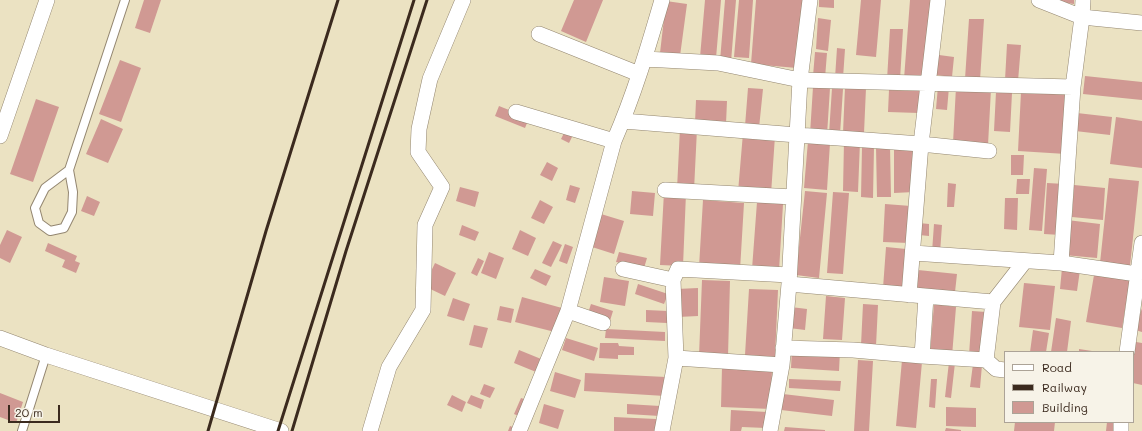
<!DOCTYPE html>
<html>
<head>
<meta charset="utf-8">
<style>
	body { margin:0 }
	#map { position:relative; width:1142px; height:431px; overflow:hidden; background:#ebe2c2; font-family:Mali,sans-serif }
	canvas { display:block }
	.legend { position:absolute; left:1004px; top:351px; width:130px; height:72px; box-sizing:border-box; background:#f7f3e8; border:1px solid #aca397; margin:0; padding:5px 7px; list-style:none; font-size:12px; color:#3b2a1e }
	.legend li { display:flex; align-items:center; gap:8px; height:20px }
	.legend b { width:20px; border:1px solid #aca397 }
	.scale { position:absolute; left:8px; top:405px; width:52px; height:18px; box-sizing:border-box; border:2px solid #3b2a1e; border-top:0; padding-left:5px; font-size:12px; line-height:14px; white-space:nowrap; color:#3b2a1e; -webkit-text-stroke:3px #f7f3e8; paint-order:stroke }
</style>
</head>
<body>
<div id="map">
<canvas width="1142" height="431"></canvas>
<ul class="legend">
<li><b style="height:5px;background:#fff"></b>Road</li>
<li><b style="height:5px;background:#3b2a1e"></b>Railway</li>
<li><b style="height:11px;background:#d09993"></b>Building</li>
</ul>
<div class="scale">20 m</div>
</div>
<script>
const g = document.querySelector('canvas').getContext('2d');
g.lineJoin = 'round';
function fillPath(path, color) { g.fillStyle = color; g.fill(path, 'evenodd'); }
function strokePath(path, color, width, dash) { g.strokeStyle = color; g.lineWidth = width; g.lineCap = dash ? 'butt' : 'round'; g.setLineDash(dash || []); g.stroke(path); }
fillPath(new Path2D(`
	M144,0H161L150,33L135,28Z
	M574,0H603L586,42L561,31Z
	M705,0H721L716,58L700,57Z
	M725,0H736L731,62L720,61Z
	M739,0H753L749,58L734,57Z
	M756,0H803L797,68L751,64Z
	M819,0H834V8L819,7Z
	M861,0H881L876,57L856,55Z
	M910,0H931L924,81L904,79Z
	M1053,0H1074V4L1053,1Z
	M666,1L687,4L680,56L660,53Z
	M818,18L831,20L828,51L816,49Z
	M969,19H984L980,80L965,79Z
	M890,29H903L900,80H887Z
	M1007,44L1021,45L1018,81L1005,80Z
	M837,48L845,49L843,78H835Z
	M815,52L827,53L825,78L813,76Z
	M939,55L954,57L952,77L936,75Z
	M120,60L141,68L121,122L99,114Z
	M1085,76L1142,82V100L1083,94Z
	M938,86L949,87L947,110L936,109Z
	M813,87L830,88L827,135L810,134Z
	M845,87L866,88L864,133H843Z
	M956,87L991,89L988,145L953,143Z
	M748,88L763,89L759,128L745,126Z
	M832,88L843,89L840,134H829Z
	M889,90L920,91L919,113L888,112Z
	M996,92L1012,93L1010,132L994,131Z
	M1021,92L1069,95L1066,154L1018,151Z
	M36,99L59,107L33,182L10,174Z
	M696,100L727,101L726,124L695,123Z
	M499,106L529,118L525,128L495,116Z
	M1077,113L1112,117L1110,135L1075,131Z
	M1116,117L1142,121V168L1110,164Z
	M101,119L123,129L108,163L86,154Z
	M680,128L697,129L694,190L677,189Z
	M566,129L574,133L569,143L561,139Z
	M743,133L775,136L771,194L738,192Z
	M808,141L830,143L827,190L804,188Z
	M844,141L860,142L858,192L843,191Z
	M890,146L891,197H877L876,147Z
	M862,147H874L873,198L861,197Z
	M894,148H914V192L894,193Z
	M1011,155H1024L1023,175H1011Z
	M547,162L558,168L552,181L540,175Z
	M1034,168L1047,169L1042,231L1029,230Z
	M1109,178L1139,181L1130,266L1100,263Z
	M1017,179H1030L1029,194H1016Z
	M948,183L956,184L954,207H947Z
	M1047,183L1065,184L1061,235L1044,234Z
	M570,185L580,188L575,203L566,200Z
	M1074,185L1105,188L1103,220L1072,217Z
	M460,187L479,192L475,207L456,201Z
	M632,191L655,193L653,216L630,214Z
	M805,191L827,193L819,278L796,275Z
	M664,192L686,193L683,266L660,265Z
	M833,192L849,193L843,274L827,273Z
	M87,196L100,202L94,216L81,211Z
	M1005,198H1018L1017,230L1004,229Z
	M540,200L553,207L544,224L531,218Z
	M703,200L744,203L740,270L699,267Z
	M757,202L783,204L779,271L752,269Z
	M885,204L911,206L909,243L883,242Z
	M601,214L624,221L614,254L592,247Z
	M1067,220L1100,224L1097,258L1064,255Z
	M919,223L929,224V236L919,235Z
	M934,224L942,225L940,253L932,252Z
	M462,225L479,232L475,241L459,235Z
	M7,230L22,237L10,263L0,258V245Z
	M520,230L536,238L528,256L512,249Z
	M553,241L562,245L551,267L542,263Z
	M48,243L77,256L75,261L80,263L76,273L62,267L65,260L45,251Z
	M565,244L573,247L567,264L559,261Z
	M886,247L906,249L903,290L883,288Z
	M489,252L504,258L496,279L481,273Z
	M619,252L647,258L644,268L616,262Z
	M478,258L484,261L477,276L471,273Z
	M435,263L456,273L445,296L424,286Z
	M1062,268L1080,270L1077,291L1060,289Z
	M535,269L551,276L546,286L530,278Z
	M918,270L957,274L955,292L917,288Z
	M1094,275L1130,280L1122,328L1086,322Z
	M604,277L629,281L625,306L600,302Z
	M702,280L730,281L728,356H699Z
	M1024,283L1055,286L1050,330L1019,327Z
	M638,284L668,294L664,304L635,294Z
	M698,288V316L678,317L677,289Z
	M749,289L778,290L775,357L745,355Z
	M826,296L845,298L842,340L823,339Z
	M522,297L562,308L555,332L515,322Z
	M453,298L470,304L464,321L447,316Z
	M591,304L613,311L609,324L587,316Z
	M863,304L878,305L876,346L861,345Z
	M934,304L956,307L952,356L930,354Z
	M500,306L514,309L511,323L497,320Z
	M791,307L807,309L805,330L789,328Z
	M1142,308V332L1135,330Z
	M646,310L668,311L667,323L646,322Z
	M972,311L986,312L982,356L969,355Z
	M1056,318L1071,321L1067,352H1051Z
	M474,325L488,328L482,348L469,345Z
	M606,329L665,332V341L605,338Z
	M1033,330L1049,333L1046,352H1030Z
	M566,338L598,348L594,361L562,350Z
	M1136,342L1142,343V385L1133,383V363Z
	M600,343H618L619,346L634,347V355H618V359L599,358Z
	M792,348L840,351L839,371L791,368Z
	M1079,349L1092,351V352H1079Z
	M519,350L546,361L541,374L514,363Z
	M858,360L873,361L869,431H854Z
	M902,360L922,362L916,428L896,426Z
	M949,362L955,363L951,398L945,397Z
	M973,364L982,365L980,388L970,387Z
	M722,367L772,369L771,409L721,407Z
	M555,372L581,380L575,398L550,391Z
	M585,373L666,377L665,396L584,391Z
	M789,379L841,381L840,391L789,388Z
	M931,379H937L935,408L929,407Z
	M484,384L495,388L490,398L480,394Z
	M0,393L23,402L16,423L0,417Z
	M783,394L834,400L832,416L781,410Z
	M452,395L466,402L462,412L447,405Z
	M471,395L484,400L481,409L467,403Z
	M521,398L530,401L523,418L514,414Z
	M544,404L564,410L558,429L539,423Z
	M627,404L660,406V416L627,414Z
	M946,407L976,408V427L946,426Z
	M731,410L767,412L766,428L742,427L741,431H730Z
	M614,417L656,419V431H614Z
	M1015,422H1055L1054,431H1014Z
	M1107,422H1115V431H1106Z
	M510,426L518,429V431H508Z
	M785,427L825,430V431H784Z
	M946,428L961,430V431H945Z`), '#d09993');
const service = new Path2D(`
	M69,170L45,188L35,208L39,223L50,231L64,228L72,212L73,192L69,170L125,0
	M22,431L46,355`);
const minor = new Path2D(`
	M1039,0L1082,17L1142,23
	M539,34L639,74
	M645,59L718,63L800,80L1073,87
	M516,112L614,141
	M623,121L797,135L921,144L989,151
	M0,136L47,0
	M665,190L793,197
	M913,253L1061,263L1137,274
	M1061,263L1073,87L1082,17L1083,0
	M623,269L673,280
	M789,284L993,302L1025,261
	M909,295L921,144L938,0
	M568,311L603,323
	M0,338L46,355L281,431
	M783,348L853,350L922,356L986,360L996,369L1005,370
	M1127,352L1142,243
	M922,356L926,297
	M676,358L782,365
	M986,360L993,302
	M370,431L389,367L423,310L425,225L442,187L418,152L419,129L430,79L463,0
	M519,431L568,311L614,141C634,95 648,48 662,0
	M662,431L676,358L673,280L678,269L789,275
	M770,431L782,365L789,284L800,80L810,0
	M1121,431V422`);
strokePath(service, '#938670', 10);
strokePath(minor, '#938670', 16);
strokePath(service, '#fff', 8);
strokePath(minor, '#fff', 15);
strokePath(new Path2D(`
	M208,431L266,231L338,0
	M278,431L414,0
	M292,431L346,251L427,0`), '#3b2a1e', 3);
</script>
</body>
</html>
